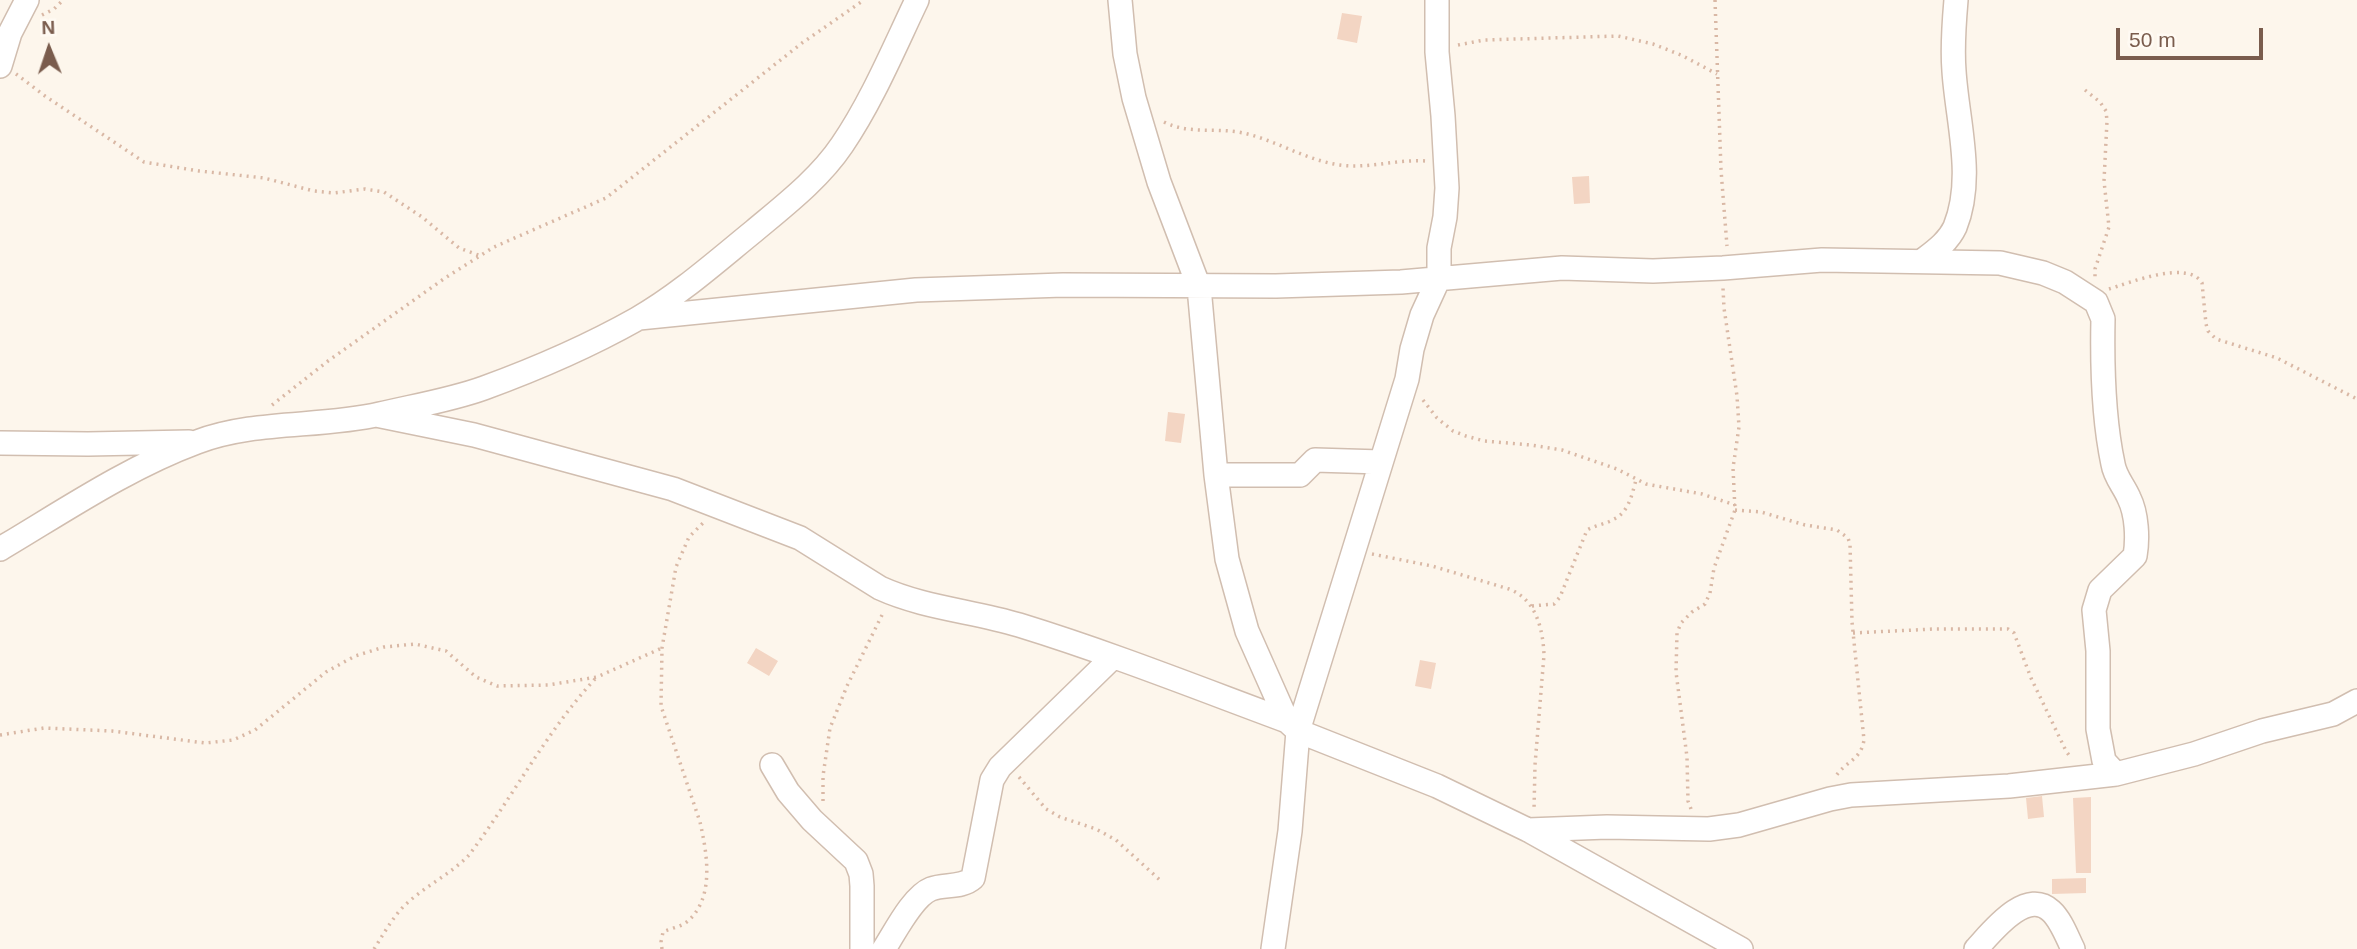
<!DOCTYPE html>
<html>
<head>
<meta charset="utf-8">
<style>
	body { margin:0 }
	#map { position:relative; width:2357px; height:949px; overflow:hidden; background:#fdf6ec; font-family:Arial,sans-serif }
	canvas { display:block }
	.north { position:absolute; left:14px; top:14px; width:70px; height:70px; -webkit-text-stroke:5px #fffaf3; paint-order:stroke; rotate:358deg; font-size:19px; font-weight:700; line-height:28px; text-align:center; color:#7a5c4d }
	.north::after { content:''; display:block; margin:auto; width:24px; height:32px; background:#7a5c4d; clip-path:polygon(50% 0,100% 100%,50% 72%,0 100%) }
	.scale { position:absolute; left:2116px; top:28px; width:147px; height:32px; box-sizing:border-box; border:4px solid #7a5c4d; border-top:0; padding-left:9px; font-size:21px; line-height:24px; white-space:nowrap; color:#7a5c4d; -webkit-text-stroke:5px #fffaf3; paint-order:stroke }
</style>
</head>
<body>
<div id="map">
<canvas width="2357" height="949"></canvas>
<div class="north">N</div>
<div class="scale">50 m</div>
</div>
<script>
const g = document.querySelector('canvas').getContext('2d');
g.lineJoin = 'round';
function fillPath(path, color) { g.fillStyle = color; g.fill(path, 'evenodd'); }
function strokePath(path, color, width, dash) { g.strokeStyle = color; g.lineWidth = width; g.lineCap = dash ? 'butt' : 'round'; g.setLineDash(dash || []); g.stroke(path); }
fillPath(new Path2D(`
	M1342,13L1362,16L1357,43L1337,39Z
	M1589,176L1590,203L1574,204L1572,177Z
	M1168,412L1185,414L1181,443L1165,441Z
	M756,648L778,661L769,676L747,663Z
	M1420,660L1436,663L1431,689L1415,686Z
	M2042,796L2044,817L2028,819L2026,798Z
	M2091,797V873H2076L2073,798Z
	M2086,878V893L2052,894V879Z`), '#f3d5c3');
const street = new Path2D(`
	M1120,0L1125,54L1134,98L1159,182L1199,287L1216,475L1227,559L1247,631L1287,721
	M0,66L10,33L27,0
	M1922,261C1935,251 1948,242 1955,227C1975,178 1957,120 1954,71C1952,47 1954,23 1956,0
	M639,318L916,290L1063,285L1276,286L1401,282L1562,268L1653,271L1723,268L1822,260L2000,263L2043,273L2065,282L2096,302L2103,319C2102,366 2103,417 2113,464C2115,477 2124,486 2129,498C2137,514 2138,539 2135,556L2100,590L2094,610L2098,651V729L2104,761L2116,774
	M376,415L474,435L673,489L800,538L880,588C924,608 973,611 1019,625C1110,653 1198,688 1287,721L1298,731L1437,786L1528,830L1741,949
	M0,443L88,444L189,442
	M1216,475H1300L1315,460L1381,462
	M0,549C64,511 127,468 197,442C255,420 320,428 380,414C414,406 451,400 484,388C536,369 589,346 637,319C679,295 717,261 754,231C785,205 819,179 842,145C872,101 894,48 917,0
	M772,765L788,792L812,820L856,861L861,874L862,886V949
	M1528,830L1607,827L1709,829L1739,825L1830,799L1851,795L2009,786L2116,774L2194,754L2262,731L2333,714L2357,701
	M884,949C895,932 913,896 931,889C944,884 962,888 973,878L992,780L1000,767L1113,657
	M1273,949L1290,831L1298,731L1407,379L1412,349L1422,315L1439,278V248L1445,217L1447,188L1443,116L1437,52V0
	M1976,949C1991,933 2026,887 2051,911C2061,920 2067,937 2073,949`);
strokePath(street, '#d1beb0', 26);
strokePath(new Path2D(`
	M1715,0L1721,170L1727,246
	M42,15L54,9L63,0
	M1458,45L1484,40L1618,36L1653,44L1681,55L1717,74
	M16,74L45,96L144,162L199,171L264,178L314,191L334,193L365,189L384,192L422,217L459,248L481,256
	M2085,90L2100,102L2106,111L2107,121L2104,181L2109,227L2095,269V279
	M1164,122C1188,134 1212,128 1238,132C1273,138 1304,160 1340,165C1368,169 1397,159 1426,161
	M2109,289C2129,283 2188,259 2202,283L2206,324L2208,331L2216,339L2277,358L2357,399
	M1423,400L1437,418L1453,431L1466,436L1484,441L1531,445L1562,450L1617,469L1646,484L1702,494L1735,505
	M272,405L328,361L445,278L494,247L606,198L802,43L864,0
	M1735,510L1761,512L1805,525L1837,530L1848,538L1850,544L1852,622L1864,740C1861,760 1846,761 1836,776
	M1372,554L1432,566L1509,589C1536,599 1543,629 1544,655L1535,765L1534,810
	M1532,606L1554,604L1560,597L1587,530C1596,525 1606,524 1614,519C1629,512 1632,494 1636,480
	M1853,633L1934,629H2008L2014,633L2031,678L2066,751L2071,758
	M0,735L44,728L112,731L205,743L233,740L255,730L326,672L355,656L384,647L415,644L446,651L476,677L497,686L548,685L597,677L662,648
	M1019,777L1046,809L1060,817L1096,829L1116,840L1161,881
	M823,801V776L830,728L847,686L884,611
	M1691,809L1688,801L1687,757L1676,672L1677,633L1681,623L1692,612L1705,604L1710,593L1714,568L1735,510L1733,468L1739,427L1737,396L1724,308L1723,288
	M374,949C383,935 391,920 403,907C423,887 450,875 469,855C513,797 546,732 595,679
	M662,949L661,942L663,932C671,928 681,927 688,921C715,897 707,853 700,822L661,706L662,648L676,567L689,537L703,523`), '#d9b8a5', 3.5, [2, 5]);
strokePath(street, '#fff', 23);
</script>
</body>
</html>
